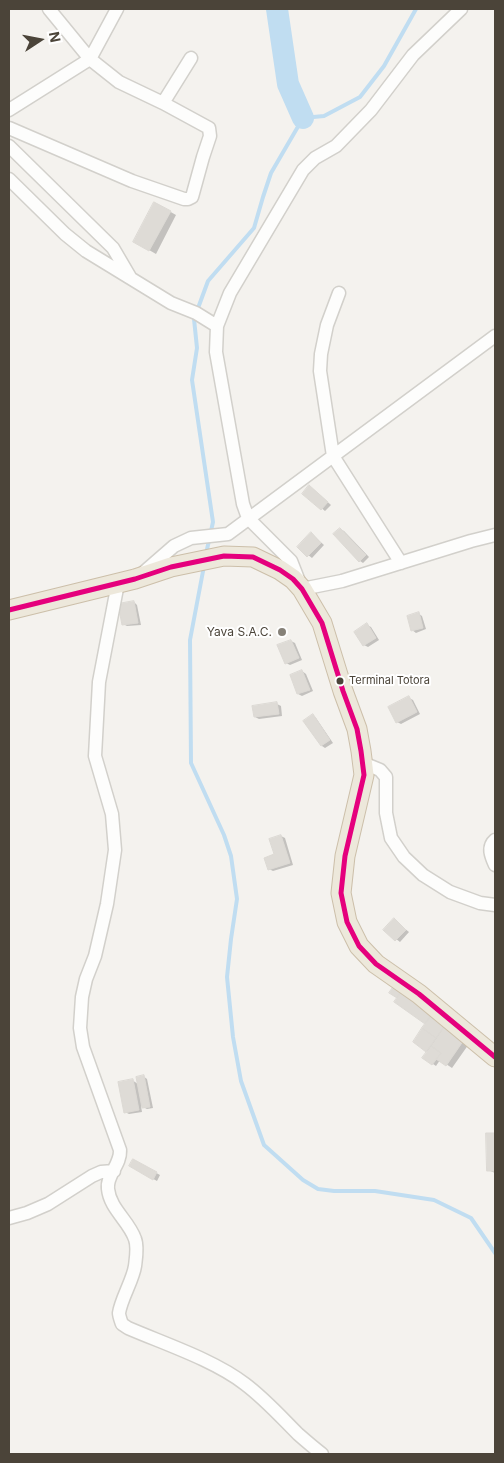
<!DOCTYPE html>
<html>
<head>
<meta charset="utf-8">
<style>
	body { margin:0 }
	#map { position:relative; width:504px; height:1463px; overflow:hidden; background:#f4f2ee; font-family:Inter,sans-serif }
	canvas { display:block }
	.frame { position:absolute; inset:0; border:10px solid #4b4439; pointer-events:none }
	.north { position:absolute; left:15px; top:15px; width:50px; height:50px; -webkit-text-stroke:4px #fff; paint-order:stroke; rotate:79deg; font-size:14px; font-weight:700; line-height:20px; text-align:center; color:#4b4439 }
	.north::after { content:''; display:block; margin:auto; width:18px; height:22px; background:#4b4439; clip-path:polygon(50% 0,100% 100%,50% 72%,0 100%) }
</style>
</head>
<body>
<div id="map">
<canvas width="504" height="1463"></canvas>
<div class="frame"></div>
<div class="north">N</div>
</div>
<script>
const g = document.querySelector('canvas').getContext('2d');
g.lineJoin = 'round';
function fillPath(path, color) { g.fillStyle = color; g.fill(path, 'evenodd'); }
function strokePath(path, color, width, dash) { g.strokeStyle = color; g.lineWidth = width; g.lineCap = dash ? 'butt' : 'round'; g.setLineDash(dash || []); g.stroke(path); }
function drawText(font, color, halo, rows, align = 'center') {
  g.font = font + ' Inter,sans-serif'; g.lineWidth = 4; g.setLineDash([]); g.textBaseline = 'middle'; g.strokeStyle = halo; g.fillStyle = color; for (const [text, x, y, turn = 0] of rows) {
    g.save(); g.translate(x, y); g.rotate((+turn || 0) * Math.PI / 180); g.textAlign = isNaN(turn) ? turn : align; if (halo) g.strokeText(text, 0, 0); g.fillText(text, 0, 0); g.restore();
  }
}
fillPath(new Path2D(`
	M155,203L176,215L156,254L135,242Z
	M313,489L331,505L325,511L304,494Z
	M340,529L344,531L369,557L363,563L360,561Z
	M314,536L324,545L312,558L298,547Z
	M134,602L137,605L141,625L127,626L123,624Z
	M419,614L422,616L426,629L416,633L412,630Z
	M367,625L371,627L379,640L368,647L364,645Z
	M291,641L295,643L302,660L290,665L286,663Z
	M302,671L306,674L313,691L302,696L298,694Z
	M409,698L413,700L420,714L401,724L397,722Z
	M277,704L281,706L282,716L259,719L255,717Z
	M313,716L316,718L333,743L325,748L322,746Z
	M281,836L285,838L293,865L273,871L269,869L276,855Z
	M394,920L409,932L400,942L385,930Z
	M396,1002L471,1041L452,1068L440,1060L436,1066L433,1064L428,1052L414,1042L427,1024Z
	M143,1076L147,1079L153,1108L147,1109L141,1106L142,1112L129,1114L125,1112L132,1080L138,1084Z
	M487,1134H495V1173L488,1170Z
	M133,1160L160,1175L157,1181L130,1166Z`), '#0003');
strokePath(new Path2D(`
	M206,554L213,522L192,380L197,348L194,319L208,281L254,228L263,197L271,173L303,118L324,116L360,97L384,66L416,9
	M204,566L190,640L191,763L224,835L231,856L237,899L231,939L227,977L233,1037L241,1081L264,1145L303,1180L318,1189L334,1191H375L434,1200L471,1218L495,1253`), '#c0ddf1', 4);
strokePath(new Path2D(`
	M277,9L288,84L303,118`), '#c0ddf1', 22);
const building = new Path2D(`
	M154,202L171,211L149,251L133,242Z
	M309,485L328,502L321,510L302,494Z
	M340,528L366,555L359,562L333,534Z
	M311,532L321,543L307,557L297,547Z
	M134,601L138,623L122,625L118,604Z
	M419,612L423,628L411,631L407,616Z
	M367,623L376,638L363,646L354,632Z
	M291,640L299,658L285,664L277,645Z
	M302,670L310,690L297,694L290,675Z
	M409,696L417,712L396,723L388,707Z
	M277,702L279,714L254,717L252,706Z
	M313,714L330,740L321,746L303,721Z
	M281,835L290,863L268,870L264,858L274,854L269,839Z
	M394,918L406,930L395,941L383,930Z
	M394,986L402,991L397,998L389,993Z
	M402,991L433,1013L425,1024L394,1002Z
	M433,1013L447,1023L436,1038L422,1028Z
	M447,1023L466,1037L446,1066L436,1059L441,1053L431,1046Z
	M422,1028L436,1038L426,1052L413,1042Z
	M431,1046L441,1053L432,1065L422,1058Z
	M144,1075L150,1107L142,1108L136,1077Z
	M133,1079L139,1110L124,1113L118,1082Z
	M486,1133H495V1171H487Z
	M133,1159L157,1172L153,1180L129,1166Z`);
fillPath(building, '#dedbd6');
strokePath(building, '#dcd9d4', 1);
const minor = new Path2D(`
	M461,9L413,55L371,110L336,146L315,158L303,170L230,293L217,326L216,352L243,504L248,518L291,561L302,589L342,581L471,541L495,535
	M163,103L191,58
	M9,110L90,59L117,9
	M9,128L132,181L184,199H188L192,197L203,157L210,136L209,128L163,103L119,82L90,59L49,9
	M9,146L113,248L130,277
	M9,179L65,234L86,251L171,303L196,313L217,326
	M339,293L327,325L321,354L320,371L333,456L401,563
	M143,573L174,546L191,538L228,534L495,336
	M118,583L99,682L95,756L112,814L115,850L107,904L95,956L86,979L82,997L80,1028L83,1047L120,1150C121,1165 106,1175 108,1189C110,1209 129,1221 135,1239C138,1247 136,1258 135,1266C133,1280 121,1299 119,1313C119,1316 121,1321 122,1324L128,1328C165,1344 214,1360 245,1384C265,1399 281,1417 298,1434C306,1441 314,1448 322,1454
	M363,763L380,770L386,777V813L391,838L404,857L423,875L450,892L480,903L495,905
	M495,840C487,847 491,856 495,865
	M9,1218L27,1213L48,1204L92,1176L101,1172L114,1171`);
const highway = new Path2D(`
	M9,610L135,579L171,567L224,556L253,557L280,570L293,579L302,589L322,623L343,691L357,729L361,751L364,775L345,856L341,893L347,922L359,946L376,964L419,994L495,1057`);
strokePath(minor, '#d2d0cb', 15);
strokePath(highway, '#ccbfa9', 21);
strokePath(minor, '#fdfdfc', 12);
strokePath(highway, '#ede8db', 19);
strokePath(new Path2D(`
	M9,610L135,579L171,567L224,556L253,557L280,570L293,579L302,589L322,623L343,691L357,729L361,751L364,775L345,856L341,893L347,922L359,946L376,964L419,994L495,1057`), '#e5007d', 5);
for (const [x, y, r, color] of [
	[282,632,5,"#868178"],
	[340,681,4.5,"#4b4439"]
]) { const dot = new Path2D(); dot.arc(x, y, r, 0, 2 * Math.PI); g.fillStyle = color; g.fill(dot); strokePath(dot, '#fff', 2); }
drawText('11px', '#4b4439', '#fff', [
	["Terminal Totora",349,681]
], 'left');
drawText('12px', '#4b4439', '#fff', [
	["Yava S.A.C.",272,632]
], 'right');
</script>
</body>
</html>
